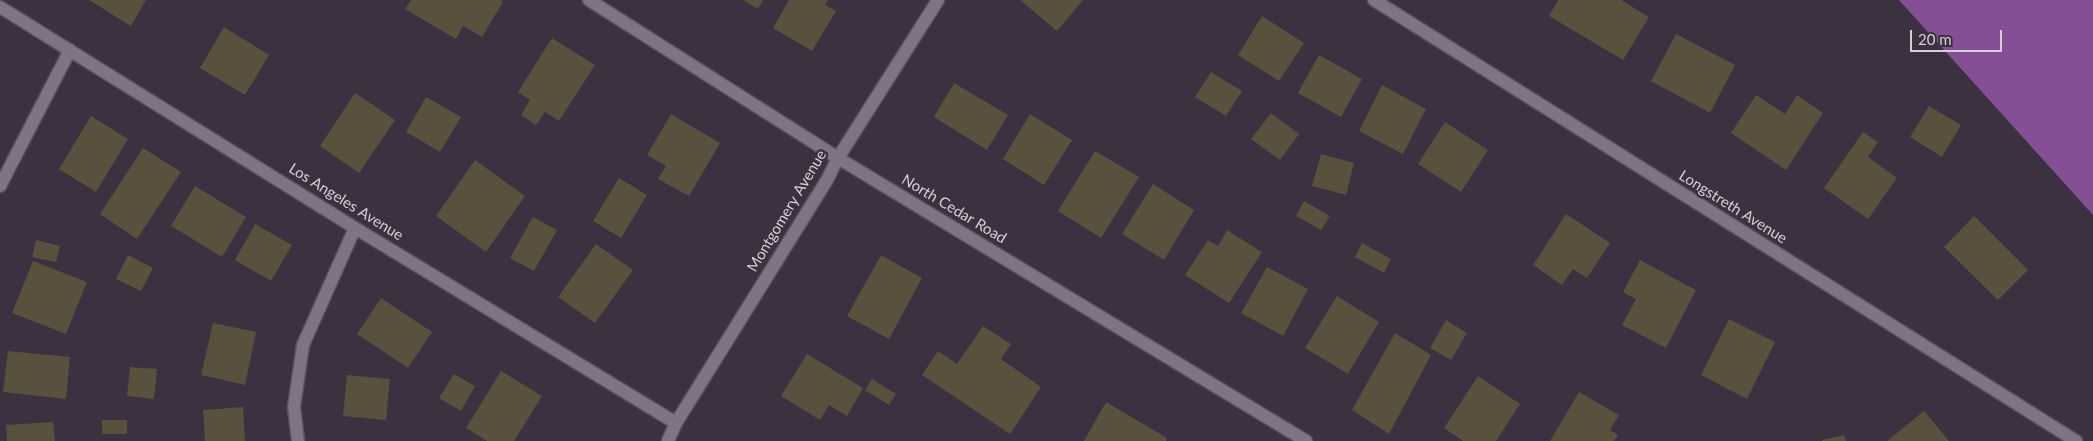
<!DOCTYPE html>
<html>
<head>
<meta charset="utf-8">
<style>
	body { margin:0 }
	#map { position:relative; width:2093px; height:441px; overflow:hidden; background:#3c3140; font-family:Lato,sans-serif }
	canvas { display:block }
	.scale { position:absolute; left:1910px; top:30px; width:92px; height:22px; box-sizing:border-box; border:2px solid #d6cfd8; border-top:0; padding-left:6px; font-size:15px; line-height:18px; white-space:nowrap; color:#d6cfd8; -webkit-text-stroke:4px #3c3140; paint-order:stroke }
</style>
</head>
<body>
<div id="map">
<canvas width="2093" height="441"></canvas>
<div class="scale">20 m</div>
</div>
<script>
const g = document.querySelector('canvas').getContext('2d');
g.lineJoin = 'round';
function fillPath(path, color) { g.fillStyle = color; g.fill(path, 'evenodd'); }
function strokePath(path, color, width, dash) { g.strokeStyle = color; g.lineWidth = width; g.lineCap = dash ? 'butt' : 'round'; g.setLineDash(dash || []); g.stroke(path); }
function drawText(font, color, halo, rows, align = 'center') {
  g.font = font + ' Lato,sans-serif'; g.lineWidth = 5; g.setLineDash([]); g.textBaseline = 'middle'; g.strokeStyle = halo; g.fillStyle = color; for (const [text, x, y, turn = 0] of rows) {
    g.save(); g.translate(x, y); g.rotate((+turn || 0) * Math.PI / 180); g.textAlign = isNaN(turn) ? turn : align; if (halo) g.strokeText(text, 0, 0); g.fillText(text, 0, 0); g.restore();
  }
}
fillPath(new Path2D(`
	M1899,0H2093V215Z`), '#844f95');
fillPath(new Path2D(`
	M89,0H146L131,26Z
	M411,0H500L503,2L482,37L463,26L456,39L405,9Z
	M743,0H763L758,9Z
	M789,0H828L825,5L836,11L812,51L773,28Z
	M1020,0H1083L1057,31Z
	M1558,0H1621L1649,17L1623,60L1549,16Z
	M1262,16L1304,43L1279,81L1238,55Z
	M224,27L269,55L245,95L200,68Z
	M1676,34L1735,65L1710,113L1651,81Z
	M552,38L595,65L559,121L545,112L536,125L521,115L530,100L518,92Z
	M1319,55L1362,79L1341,117L1298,93Z
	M1211,72L1242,91L1226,116L1195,97Z
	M954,83L1008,115L987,150L934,117Z
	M1382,85L1426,109L1403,154L1359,131Z
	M355,93L395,120L359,173L320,146Z
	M1756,95L1785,114L1797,95L1823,113L1786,170L1731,133Z
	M426,97L461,117L440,152L406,132Z
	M1929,106L1961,125L1942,157L1910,137Z
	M1271,113L1299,134L1280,160L1251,139Z
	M671,114L720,143L689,196L658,179L666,166L647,155Z
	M1030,114L1072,140L1044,185L1003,159Z
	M91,116L128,139L96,192L59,169Z
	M1445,122L1488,150L1461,192L1418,164Z
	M1863,132L1878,142L1868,157L1897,178L1868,219L1824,188Z
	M143,148L181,172L137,239L100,214Z
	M1095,151L1139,177L1101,238L1058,211Z
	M1321,154L1354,163L1346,195L1312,186Z
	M475,160L525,196L486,252L436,216Z
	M619,178L647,195L621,238L593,221Z
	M1153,184L1194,210L1164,260L1122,234Z
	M195,186L246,217L222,257L171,226Z
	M1304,201L1330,216L1321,230L1296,216Z
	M1566,214L1610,243L1587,278L1573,269L1562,285L1533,265Z
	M1974,216L2028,270L1998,300L1944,247Z
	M533,217L557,230L534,271L510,258Z
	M255,224L292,245L271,281L235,260Z
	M1227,230L1262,252L1229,303L1185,275L1208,240L1218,246Z
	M36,240L60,246L56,262L32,257Z
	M1362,243L1391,259L1384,273L1355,257Z
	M596,244L633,270L595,323L558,297Z
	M128,255L153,268L141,291L116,279Z
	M881,255L922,278L889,339L847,316Z
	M1640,260L1696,290L1666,348L1622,325L1636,299L1623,292Z
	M33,261L87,282L66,334L12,313Z
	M1267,267L1308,289L1283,336L1241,313Z
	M1337,296L1379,322L1348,374L1305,348Z
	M381,298L432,332L408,368L357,334Z
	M1729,319L1775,342L1747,399L1701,375Z
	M1446,320L1467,333L1451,360L1430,348Z
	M213,323L256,332L245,385L201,375Z
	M983,326L1011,344L1001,359L1041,387L1010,434L922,375L938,351L957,364Z
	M1395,333L1431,355L1389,434L1352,410Z
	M8,351L70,357L66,399L3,392Z
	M807,354L863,388L847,416L829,405L820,420L781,396Z
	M130,367L157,369L154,399L127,396Z
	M501,371L542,396L514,441H487L466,428Z
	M454,374L475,386L461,411L439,398Z
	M347,375L390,379L386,420L343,416Z
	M1478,376L1520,404L1496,441H1463L1444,428Z
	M872,379L896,394L889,405L865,390Z
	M1579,392L1619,415L1610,430L1618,435L1614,441H1550Z
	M1106,402L1167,438L1166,441H1084Z
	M243,407L245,441H205L203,410Z
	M1924,411L1949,441H1887Z
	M102,420H127V434H102Z
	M53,422L55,441H7L6,425Z
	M1844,435L1846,441H1822V440Z`), '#59503e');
const minor = new Path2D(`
	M589,0L838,158L1306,441
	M1374,0L2076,441
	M0,7L355,228L676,423
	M0,186L70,50
	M298,441L294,407L303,345L355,228
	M668,441L676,423L827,180L838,158L938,0`);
strokePath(minor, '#59505c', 15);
strokePath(minor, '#807385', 12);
drawText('15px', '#d6cfd8', '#3c3140', [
	["Los Angeles Avenue",346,202,32],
	["Longstreth Avenue",1733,207,32],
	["North Cedar Road",954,209,31],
	["Montgomery Avenue",787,211,-59]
]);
</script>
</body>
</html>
